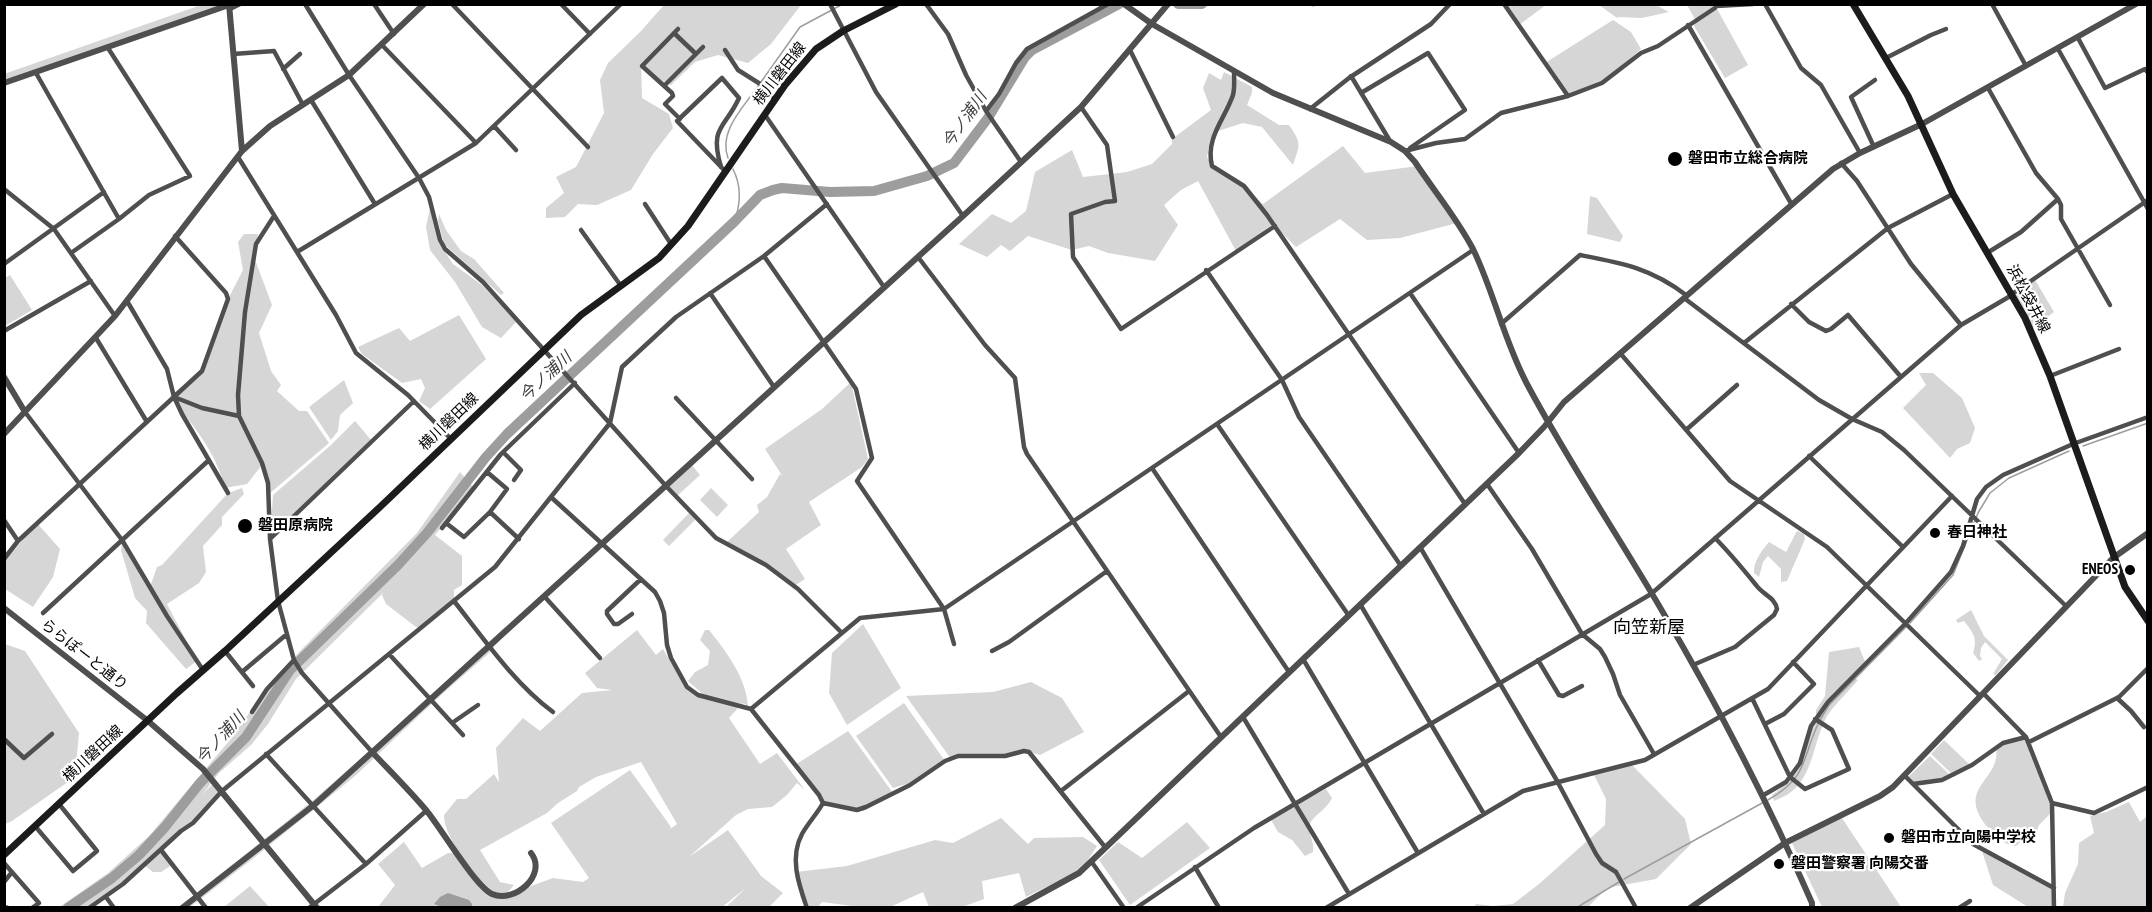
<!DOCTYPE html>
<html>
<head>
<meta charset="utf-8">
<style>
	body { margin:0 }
	#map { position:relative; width:2152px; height:912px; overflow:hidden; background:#fff; font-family:"PT Sans Narrow",sans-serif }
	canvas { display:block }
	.frame { position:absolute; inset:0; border:6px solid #000; pointer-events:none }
</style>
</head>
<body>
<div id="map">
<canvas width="2152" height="912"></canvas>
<div class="frame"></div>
</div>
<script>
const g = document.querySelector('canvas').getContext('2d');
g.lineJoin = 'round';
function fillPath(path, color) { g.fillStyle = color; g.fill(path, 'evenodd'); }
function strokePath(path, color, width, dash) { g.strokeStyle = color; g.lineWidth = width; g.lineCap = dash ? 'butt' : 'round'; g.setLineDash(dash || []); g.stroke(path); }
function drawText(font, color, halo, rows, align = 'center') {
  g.font = font + ' "PT Sans Narrow","Noto Sans JP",sans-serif'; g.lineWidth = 4.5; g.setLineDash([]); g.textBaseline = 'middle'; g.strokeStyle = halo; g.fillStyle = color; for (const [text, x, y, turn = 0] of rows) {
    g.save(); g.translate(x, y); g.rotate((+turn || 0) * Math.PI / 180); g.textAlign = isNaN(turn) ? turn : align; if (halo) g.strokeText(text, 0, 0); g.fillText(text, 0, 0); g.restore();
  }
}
fillPath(new Path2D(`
	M201,5H223L5,83L4,74Z
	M664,5H801L771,44L748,63L718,55L695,62L671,85L652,76L641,64L642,98L669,114L673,128L653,154L631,190L597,205L578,204L565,217L546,218V208L564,193L556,177L576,167L604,113L600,80L608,63L641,31Z
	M1504,5H1546L1519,25Z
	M1599,5H1656L1669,12L1642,18L1617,17L1620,20Z
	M1687,5H1741L1716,7L1748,65L1725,78L1694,26L1696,21Z
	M1613,20L1631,32L1641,49L1602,83L1568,96L1545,63Z
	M1224,72L1252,87V93L1247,105L1279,125H1289C1302,144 1300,144 1293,165L1262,127L1243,123L1215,132L1214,131L1210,140L1207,157L1212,166L1244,186L1263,204L1343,146L1365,173L1418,166L1457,223L1400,238L1367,240L1340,219L1296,247L1273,224L1236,251L1198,181L1181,190L1164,205L1178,225L1155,261L1108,253L1089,246L1072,250L1028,236L1010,251L1001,245L987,257L959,244L992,214L1011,223L1026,211L1035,172L1072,150L1083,177L1127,172L1152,164L1172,144V139L1211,110L1203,88L1209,73L1221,80Z
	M1590,196L1597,198L1623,236L1620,242L1587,234Z
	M430,208L439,243L453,264L482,285L516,322L501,338L482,327L455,282L430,250L426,227Z
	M439,214L446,230L461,251L474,259L504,293L501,295L444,244L438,221Z
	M244,234H258L254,257L272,305L259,333L271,371L281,385L277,391L299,411H307L329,443L269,494L262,465L247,484L225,488C216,452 193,425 170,396L202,371L219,330L228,299L243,270L238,242Z
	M10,275L32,310L5,326V278Z
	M2034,278L2054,312L2030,330L2012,294Z
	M459,315L486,359L430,409L419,401L425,388L421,379L402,383L362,354L358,347L399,328L410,341Z
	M1919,373H1933L1962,398L1975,428L1970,443L1957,449L1950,458L1903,408L1926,385Z
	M344,380L353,403L340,415L338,431L331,440L309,407Z
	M851,382L868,459L862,467L809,502L821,525L786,549L805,579L794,586L749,554L726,543L759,512L757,505L767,497L780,474L783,477L765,449L822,409Z
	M355,421L372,441L270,539L273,495L331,445Z
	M691,464L700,475L677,496L668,485Z
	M460,472L474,488L435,535L462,556V585L454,590V601L422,627H416L386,604L382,595L384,592L296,679L268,724L251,745L219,773L202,795L215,781L222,791L193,823L181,831L179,830L176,836L161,849L172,865L161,872H153L144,865L89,907L58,908L108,873L149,836L229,741L268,687L300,651L417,533Z
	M242,488L244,494L222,517V525L203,546L206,572L199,583L167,604L197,661L186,669L146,623L147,611L135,598L121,550L122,540L150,587L157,567L162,565L228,493Z
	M711,488L728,505L717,517L700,500Z
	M689,513L695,520L669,546L663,540Z
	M37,523L60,549L53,577L33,607L5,589V561Z
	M1797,531L1804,534L1805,539L1787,581L1781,582V569L1768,556L1763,562L1759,577L1754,573C1753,562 1762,550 1769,542L1786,552Z
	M1971,610L1984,636L2008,660L1996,675L1993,674L2002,659L1985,642L1981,648L1980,656L1982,659L1979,661L1973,653C1978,639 1973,632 1964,621L1958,623L1956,620Z
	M863,624L901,688L847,725L829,693L832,653Z
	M505,627L508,631L487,655L441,695L355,776L250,861L190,907L178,908L311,802L391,732Z
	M637,630L656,655L663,649C674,667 684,689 704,695L688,681L695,672L708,665L710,651L700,640L705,630H709C726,651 747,679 748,707L745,704L719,701L738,708L729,718L760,764L777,753L805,790L797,783L787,795L772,807L748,809L736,815L689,857L728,830L761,876L783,893L769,907H726L746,888L722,907H378L395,885L378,864L404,842L422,868L448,853H453L483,888L491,890L485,887C471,867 444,838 444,815L457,799H466L494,774L499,782L496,748L523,718L540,731L582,693L612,690L597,688L585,673ZM641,762L677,824L670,829L671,827L630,770L551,823L589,878L583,882L553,878L509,894L507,893L514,885L500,882L480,850L547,813L558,803L577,791L579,787L596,777Z
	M5,644L25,651L79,733L75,777L12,821L5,824Z
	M1859,647L1866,664L1853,677L1858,680C1848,692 1835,704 1827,716C1814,739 1813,776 1791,792C1786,796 1780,798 1774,801L1772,795L1789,782L1798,765L1816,718V710L1825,696L1829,652Z
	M1031,682L1062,698L1084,732L1040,755L1029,752L951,759L906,696L993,692Z
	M904,703L945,761L916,781L893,788L856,736Z
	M848,731L893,793L863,811L823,803L795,765Z
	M2026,737L2052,803V812L2039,825L2036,834L2028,836L2016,846C2005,845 1996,838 1989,829C1953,786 2002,782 1996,747Z
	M1944,740L1970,765L1953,775L1931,754Z
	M1930,756L1951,776L1913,784L1907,778Z
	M1631,764L1685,819L1691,844L1656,879L1607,888L1588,907L1474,908L1476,904L1493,906L1513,904L1539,884L1605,825L1606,799L1593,773Z
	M1326,789L1332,798C1327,809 1312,817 1310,824C1307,832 1315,842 1313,852L1305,856L1292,840L1278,832L1270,818Z
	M2129,802L2140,822L2147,816V907L2063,908L2065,893L2078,864L2079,843L2094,833L2090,816L2106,812Z
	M1001,818L1028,844L1034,838L1083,837L1097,846L1082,869L1026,897L1019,873L982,881L984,899L962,907H929L923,892L890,907H860L822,902L818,907H809L796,872L847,866L935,840L953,843Z
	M1842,818L1901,907H1822L1792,843Z
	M1187,822L1210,848L1130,905L1099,860L1118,842L1142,858Z
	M1981,848L2054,888V907H2028L1993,885Z
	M250,886L269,907H224Z`), '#d6d6d6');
fillPath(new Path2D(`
	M448,893L469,900L472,904V907H442L434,904L440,897Z`), '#9d9d9d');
strokePath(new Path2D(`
	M761,82L800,27L843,4
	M728,158C718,131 744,107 758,86
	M733,169C742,187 741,204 734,222
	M2083,446L2148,423
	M1910,623L1953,575L1978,513L1990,493L2009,478L2069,451
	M1820,720L1829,705L1906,627
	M1768,800C1808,777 1801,761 1818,724
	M1624,879L1764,802
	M1576,908L1619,882`), '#9d9d9d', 1.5);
strokePath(new Path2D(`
	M1178,4H1202
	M68,908L112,878L139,855L165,827L200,783L246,737L290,670L398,565L427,533L486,457L507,434L734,222L760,195L773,190L782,188L830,192L874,191L927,176L954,163L988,118L1025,57L1032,50L1119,4`), '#9d9d9d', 10);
strokePath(new Path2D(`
	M305,4L349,75L419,178L429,197L440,240L445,249L483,282L666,486L716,538L766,565L798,589L842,633
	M374,4L394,34
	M452,4L588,147
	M561,4L590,34
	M830,4L876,92L963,216
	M926,4L948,34L966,75L986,111L1021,162
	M1312,4H1314
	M1504,4L1568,96
	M1765,4L1801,68L1821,85L1860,153
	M1992,4L2026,66
	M1716,6L1753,4
	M230,9L240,4
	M1688,25L1792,205
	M678,29L642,66L672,93L673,96L665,104L680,119
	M674,33L696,54
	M2078,38L2105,88L2145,69L2148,73
	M382,45L476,143
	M108,48L190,176L149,195L119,219
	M2058,49L2148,209
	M725,50L738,70L765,87L775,100
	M1130,50L1173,137
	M233,54L274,51L303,105
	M1886,58L1931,35L1946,29
	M283,69L300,54
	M1234,71C1234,79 1235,87 1233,95C1225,119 1205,138 1212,166L1244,186L1267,215L1465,504
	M36,73L119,219L71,253
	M1351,76L1390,141
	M664,86L703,47
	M1988,88L2036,173L2058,199L2061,205V219L2110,305
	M1361,93L1428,53L1465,110L1410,148
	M311,100L375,204
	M1081,107L1107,145L1115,201L1105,202L1071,214L1073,257L1121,329L1275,226
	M1310,109L1349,78L1431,24L1450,4
	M986,111L999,94L1016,63L1027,49L1108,4
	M765,115L884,287
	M494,126L516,150
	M1874,147L1851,97L1875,80
	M1405,151L1436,143L1465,139L1501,113L1568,96L1602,83L1641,53L1658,46L1715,8L1717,4
	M238,157L336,315L356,353L408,395L451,439
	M1841,163L1857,181L1911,264L1961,325
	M721,167C709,126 725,129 739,98L722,78L677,121L725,171
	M4,189L54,229L115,316
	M645,204L671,244
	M274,216L256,244L245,312L238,395L239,416L262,463L268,483L270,539L278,601L294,660L302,673L372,752
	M581,230L621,286
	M297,252L476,143L621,4
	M1987,253L2021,232L2058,199
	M764,256L856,389L872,458L857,481L944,609L954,644
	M918,257L985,345L1015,378L1024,447L1027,454L1221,737
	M4,264L104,192
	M1206,270L1282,380L1299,417L1401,566
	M710,293L774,387
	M1410,293L1519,453
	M2012,294L2148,200
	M1684,298L1819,400L1852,419L1882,432L1904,450L2066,606
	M127,301L167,369L174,397L182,414L228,493
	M1791,304L1809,322L1826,331L1831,329L1848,315L1901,377
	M1501,324L1580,255C1622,263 1651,268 1686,295
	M4,331L91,281
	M96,338L147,422
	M1744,343L1888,228L1953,194
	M1620,353L1730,481L1827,547L1980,696
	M2050,376L2119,349
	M174,397L202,408L239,416
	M676,398L752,479
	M25,412L122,540L167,616L203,670
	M1217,424L1349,616
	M1686,430L1737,385
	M503,452L521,470L514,480
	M1809,456L1903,547
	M1152,468L1289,672
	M1487,484L1532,549L1582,634L1600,649L1605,657L1613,674L1620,695L1654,754
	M552,498L655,592L660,601L664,613L667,645L671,658L687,687L698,695L751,709L819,795L823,803C817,814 808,823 802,834C789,858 799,885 807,908
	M490,512L519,539
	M4,520L18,541
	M446,523L464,537L490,512L507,489L487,472
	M442,528L501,454L575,383
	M270,539L414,401
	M1420,547L1556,779L1596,854L1602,863L1616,872L1636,908
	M4,559L18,541L202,371L228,299L226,293L175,236
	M544,596L600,658
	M454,601C484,639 514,683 553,712
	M1360,604L1484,814
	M43,613L209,460
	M632,614L618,624H614L607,614V611L641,579
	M225,651L253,686
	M992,651L1009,642L1107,571
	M389,654L463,735
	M1303,659L1418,853
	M1538,660L1559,695L1563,696L1582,686
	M1693,665L1735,647L1774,615L1777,609C1775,597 1763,595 1756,585C1743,569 1730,553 1715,538
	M242,672L287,634
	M1983,693L2026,737L2052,803L2054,908
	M1752,698L1790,777L1805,789L1849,769L1832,730L1815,719
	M2117,698L2131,711L2144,727
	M751,709L860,618L944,609L1473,250
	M252,712L267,689L294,660
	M1243,717L1349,894
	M452,723L478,705
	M1765,724L1784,714L1814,684L1793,662
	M4,739L24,758L52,734
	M2029,742L2119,697L2148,668
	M266,754L366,864
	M1904,775L1973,844L2054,888
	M1913,784L1942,780L1972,765L2003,743L2026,737
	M1061,791L1189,691
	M1762,796L1786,782L1792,774L1800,763L1811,726L1828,702L1906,623L1951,572L1963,546L1977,499L1986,487L2003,475L2073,444L2148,417
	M823,803L857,810L866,807L910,785L945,761L958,756H1005L1024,751L1029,752L1105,847
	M2052,803L2094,813L2148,787
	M35,826L73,871L97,851L59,804
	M161,850L206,908
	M1091,861L1124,908
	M4,863L39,903L32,908
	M1195,867L1219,908
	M4,882L12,872
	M106,897L114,908
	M4,907L8,908
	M89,908L123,884L181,831L193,823L222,791L495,567L610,423L622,367L676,317L764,256L827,204
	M309,908L366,864L426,811
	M1136,908L1254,828L1651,594L1961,325L2012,295
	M1326,908L1523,791L1645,760L1768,689L1952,496
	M1959,908L1970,901`), '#4f4f4f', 4.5);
strokePath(new Path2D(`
	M229,4L242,151
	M1124,4L1152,24L1273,93L1391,142L1405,151L1415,162C1434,191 1457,218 1473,249C1494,292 1504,341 1527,384C1568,461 1617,534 1661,609C1717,704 1768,802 1812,903V908
	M4,83L229,5
	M4,377L25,412
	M4,434L115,316L242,151L270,126L349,75L424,4
	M4,608L148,721L203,769L317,908
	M372,752C390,771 409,790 426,810C441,828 475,886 492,894C514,904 548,875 531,853
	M182,908L314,805L963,216L1081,107L1168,4
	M1015,908L1079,873L1519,453L1544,427L1564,402L1833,169L1860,153L1922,124L2136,4
	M1690,908L1785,843L1880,796L1893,787L2113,558L2148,533`), '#4f4f4f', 6);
strokePath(new Path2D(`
	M1853,4L1908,96L1953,194L2025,318L2050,376L2125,587L2148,621
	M4,855L177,693L225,651L380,507L581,315L659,258L688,226L785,85L816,49L843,31L896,4`), '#1c1c1c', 7);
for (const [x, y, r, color] of [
	[1675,159,8,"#000"],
	[245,526,8,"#000"],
	[1935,533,6,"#000"],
	[2130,570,6,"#000"],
	[1889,838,6,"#000"],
	[1779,864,6,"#000"]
]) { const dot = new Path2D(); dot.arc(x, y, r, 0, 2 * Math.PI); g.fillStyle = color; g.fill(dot); strokePath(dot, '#fff', 2); }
drawText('15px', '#000', '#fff', [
	["横川磐田線",780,74,-52],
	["浜松袋井線",2028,299,62],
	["横川磐田線",449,422,-44],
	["ららぽーと通り",84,655,38],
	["横川磐田線",93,754,-43]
]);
drawText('bold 15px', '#000', '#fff', [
	["磐田市立総合病院",1688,159],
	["磐田原病院",258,526],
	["春日神社",1947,533],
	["ENEOS",2118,570,"right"],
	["磐田市立向陽中学校",1901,838],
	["磐田警察署 向陽交番",1791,864]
], 'left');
drawText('italic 16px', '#3e3e3e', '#fff', [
	["今ノ浦川",965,120,-55],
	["今ノ浦川",546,377,-43],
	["今ノ浦川",221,738,-48]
]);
drawText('18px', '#000', '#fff', [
	["向笠新屋",1649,628]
]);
</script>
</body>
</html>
